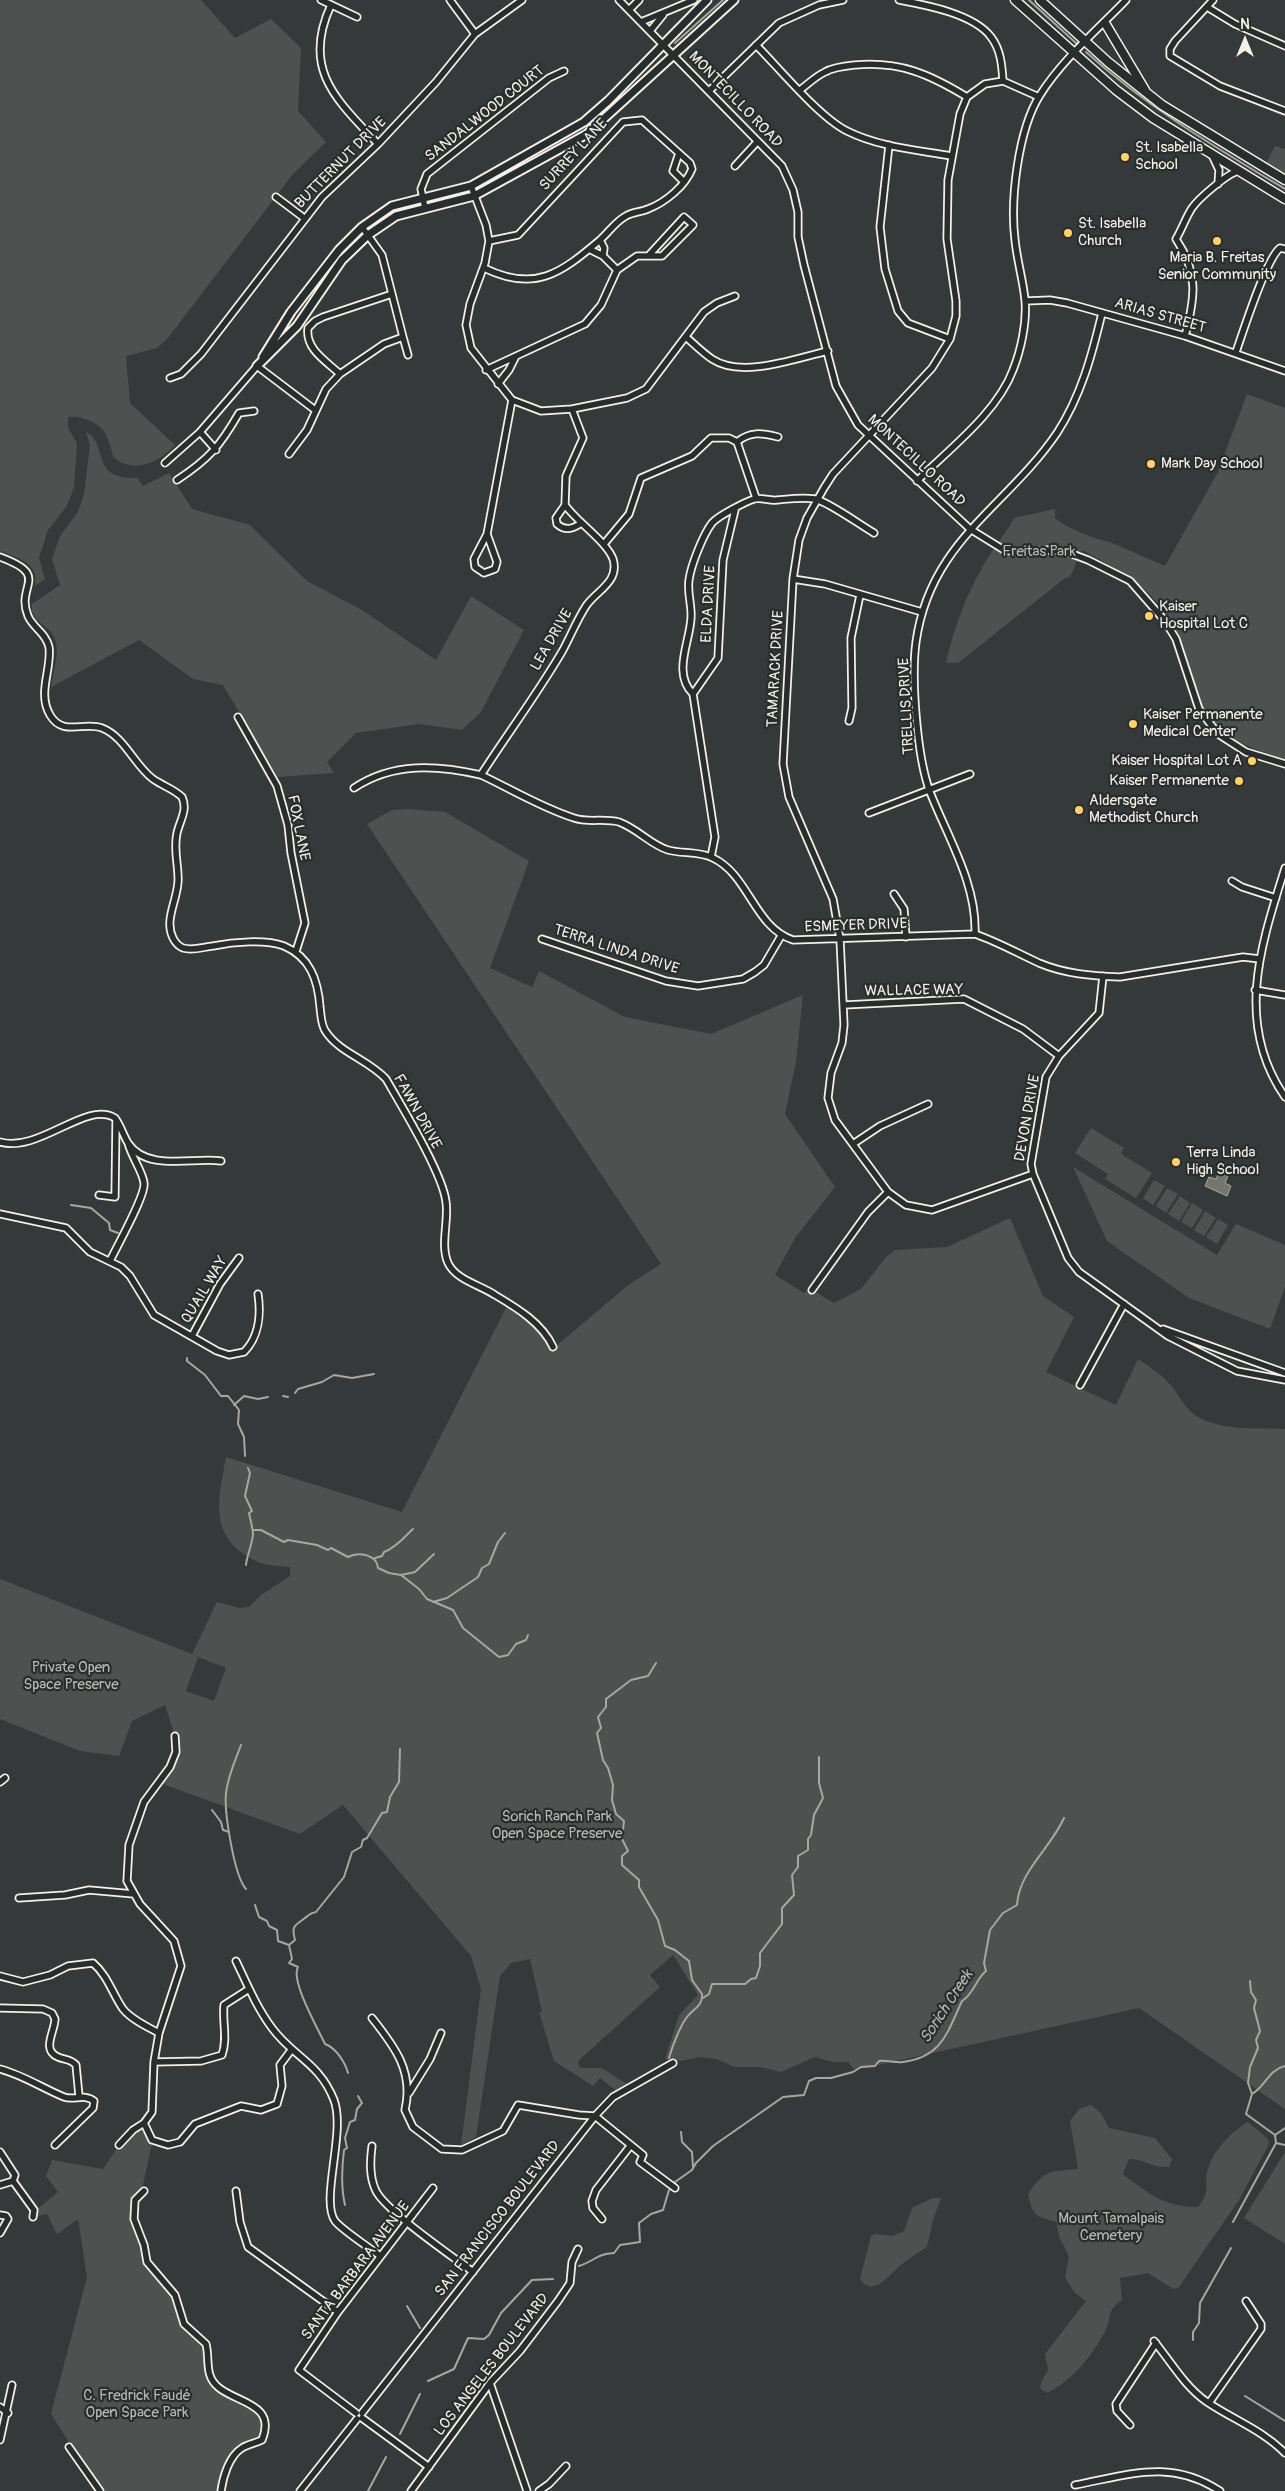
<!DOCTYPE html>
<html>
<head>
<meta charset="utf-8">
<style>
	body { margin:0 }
	#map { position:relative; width:1285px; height:2491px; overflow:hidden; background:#363939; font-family:Pangolin,sans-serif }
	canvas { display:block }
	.north { position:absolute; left:1220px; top:15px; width:50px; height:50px; -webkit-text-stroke:4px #2a2d2e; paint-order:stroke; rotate:0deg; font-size:14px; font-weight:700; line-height:20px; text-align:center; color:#f4f1e8 }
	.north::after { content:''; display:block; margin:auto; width:18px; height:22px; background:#f4f1e8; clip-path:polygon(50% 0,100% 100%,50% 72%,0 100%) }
</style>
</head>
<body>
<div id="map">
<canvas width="1285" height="2491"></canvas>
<div class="north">N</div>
</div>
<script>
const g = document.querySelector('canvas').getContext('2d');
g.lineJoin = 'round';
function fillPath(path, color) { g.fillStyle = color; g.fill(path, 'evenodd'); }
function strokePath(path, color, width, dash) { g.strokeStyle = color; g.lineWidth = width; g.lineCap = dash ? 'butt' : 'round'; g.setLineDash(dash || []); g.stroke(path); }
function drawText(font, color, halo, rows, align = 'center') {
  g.font = font + ' Pangolin,sans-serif'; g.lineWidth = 4.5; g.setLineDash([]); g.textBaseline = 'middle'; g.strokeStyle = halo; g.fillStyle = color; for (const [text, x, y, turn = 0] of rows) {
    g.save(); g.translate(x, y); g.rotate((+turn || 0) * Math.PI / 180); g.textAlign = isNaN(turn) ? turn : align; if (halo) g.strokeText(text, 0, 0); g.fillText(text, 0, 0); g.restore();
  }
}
fillPath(new Path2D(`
	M0,0H201L235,38L271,19L301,48L298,111L326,142L293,174L168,338L157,348L126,356L130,403L175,445C160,462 135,474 114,458C108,440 108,428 88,420C80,417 77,416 68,417V428L77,443L74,487L67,506L48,530L39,558L45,579L35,586C39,563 19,558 0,551Z
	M1275,146L1285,149V175L1266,164Z
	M1247,394L1285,408V759C1244,747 1208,733 1194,688C1189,668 1186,648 1176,630C1157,591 1118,569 1082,550L1070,577L1064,579L958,663H946C954,625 970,585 991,553C999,540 1007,532 1014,518L1055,509V518C1065,527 1096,540 1110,542L1165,566L1218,472Z
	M86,432C110,445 89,480 137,478L143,486L169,473L192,509L250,525L307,581L362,610L436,660L471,596L524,630L481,712L462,730L419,724L356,733L327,762L334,773L278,777L223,685L193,679L139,640L51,687C53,673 60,652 55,639C49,624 29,622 32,604L60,585L52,559L60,536L78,512L84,494L90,446Z
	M407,809L445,812L529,861L490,968L532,987L539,971L625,1017L711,1034L803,995L796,1062L785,1114L835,1187L795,1238L775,1275L804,1293L807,1290H812L834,1303L861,1289L886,1257L895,1250L947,1247L1010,1218L1043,1296L1074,1317L1046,1372L1116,1405L1138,1359C1151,1368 1163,1375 1173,1388C1180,1397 1185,1408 1195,1415C1222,1432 1255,1427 1285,1429V2109L1139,2008L855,2070L848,2062H833L815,2057L781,2072L761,2067H735L716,2059L700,2057L680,2061L665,2059L679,2015L698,1995L673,1955L650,1975L660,1987L578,2061L580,2068H602L627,2084L615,2090L600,2078L593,2086L554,2061L539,2012H542L530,1959L511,1963L500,1976L476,2137L461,2145L481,1989L471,1956L343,1805L300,1834L160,1783L176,1752L175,1736L165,1705L132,1721L119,1756L80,1751L0,1719V1579L192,1654L217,1602L240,1608L249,1607L261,1595L290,1576V1567C280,1566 266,1566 256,1561C208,1538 218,1501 226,1457L402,1512L507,1306L547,1333L555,1347L627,1286L661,1264L367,824L392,810ZM198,1657L226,1668L214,1701L186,1691Z
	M1091,1128L1124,1148L1121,1154L1152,1173L1136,1198L1105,1179L1108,1174L1075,1153Z
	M1073,1167L1217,1255L1236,1224L1285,1245V1287L1270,1329L1189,1298L1107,1241Z
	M1154,1180L1165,1186L1153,1205L1143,1198Z
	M1167,1188L1178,1194L1166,1213L1156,1206Z
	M1180,1196L1190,1203L1179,1221L1168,1214Z
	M1192,1203L1203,1210L1192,1228L1181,1222Z
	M1205,1211L1216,1218L1204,1236L1194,1230Z
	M1218,1219L1228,1225L1217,1244L1206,1237Z
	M1091,2105L1101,2113L1109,2128L1155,2138L1172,2159L1169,2167C1150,2168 1146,2159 1129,2159L1123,2174C1149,2194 1164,2207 1198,2207C1213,2189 1202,2184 1209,2166C1214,2150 1233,2130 1248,2122L1268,2139L1269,2144L1239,2200L1179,2287L1173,2289L1148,2273L1120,2278L1122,2300C1105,2313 1113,2314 1106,2329C1095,2353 1071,2382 1047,2393L1040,2388L1042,2380L1048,2370L1045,2354L1086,2301L1074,2292L1065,2277L1069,2256L1060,2239L1056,2222C1034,2216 1033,2216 1028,2194C1044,2170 1051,2171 1078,2169L1070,2121L1079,2109Z
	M140,2128L152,2143L141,2194L133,2209L146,2258L172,2289L180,2317L206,2344L207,2372L219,2387L246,2400L264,2419L262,2440C229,2453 233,2460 221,2491H100L51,2414L87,2277L78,2219L57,2234L47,2214L37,2216L35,2211L58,2192L46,2176L52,2160L103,2169L119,2145Z
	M1285,2152V2244L1244,2218Z
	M933,2198H941L933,2220L927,2247C918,2253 909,2258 901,2265C891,2273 873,2299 860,2279L871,2236L875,2234L893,2236L904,2231L912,2208Z`), '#4e514f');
const water = new Path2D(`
	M1219,1172L1228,1176L1225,1183L1231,1186L1227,1196L1205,1186L1209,1177L1216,1179Z`);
fillPath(water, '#757572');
strokePath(water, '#a8a7a1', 1);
strokePath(new Path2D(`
	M1029,0L1077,44
	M675,43L723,0
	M1086,52C1147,107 1215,147 1285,189
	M71,1205L91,1208L109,1223L110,1230L118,1233
	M187,1358V1361L205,1375L221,1396H228L239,1410L238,1424L244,1437L245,1456
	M295,1393L298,1389L322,1382L334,1375L352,1378L374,1374
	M283,1396L288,1397
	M234,1405L244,1396L258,1399L268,1397
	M253,1530H261L284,1542L288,1540L317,1545L328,1550L331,1548L348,1557C359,1551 377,1555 378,1568L389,1573L401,1575L419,1589L427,1599L453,1610L463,1628L499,1657L508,1655L516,1644L526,1640L528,1635
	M375,1558L382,1556L384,1552C397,1547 404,1537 413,1529
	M246,1565C247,1554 253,1543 253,1533C253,1530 250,1518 249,1513L252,1511L245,1496L250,1473L248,1468
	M401,1575L415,1572L434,1554
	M433,1602L447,1598L478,1577L482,1568L489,1564L498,1542L505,1533
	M656,1663L648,1676L631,1680L606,1699V1707L598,1717L601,1728L597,1733L603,1760L608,1768L613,1785L612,1800L616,1814L624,1821L622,1839L628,1851L622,1856V1865L639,1880V1887L658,1920L665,1946L675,1950L689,1961L692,1980L702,1994C703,2006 694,2008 687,2017C680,2026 672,2047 669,2058
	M241,1745C235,1761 228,1776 226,1793C224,1811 234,1876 246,1889
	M212,1810L221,1822L223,1830L229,1832
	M255,1905L259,1917L267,1921L269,1926L277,1930L278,1941L289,1945
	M703,1998L709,1994L712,1984H745L751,1979L756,1978L760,1966V1953L782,1924V1908L794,1895L792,1875L798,1867V1856L808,1850V1839L811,1835L814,1815L823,1798L819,1783V1757
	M348,2073C345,2062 336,2048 325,2044C318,2029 290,1980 298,1967L289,1963L292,1959L289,1945L295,1940C291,1925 295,1926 305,1918C310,1914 310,1913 316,1912L344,1877L352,1852L361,1847L363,1840L367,1838L382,1813L387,1812L390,1797L399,1782L400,1749
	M1252,2094C1266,2086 1268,2070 1285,2066
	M681,2132L682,2142L692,2152L693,2167
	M1275,2135L1285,2128
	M1276,2143L1285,2145
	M675,2182L692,2170L696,2163L713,2146L783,2097L804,2095L809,2081L816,2078H831L853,2072L861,2067L875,2066L879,2061C887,2060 895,2063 903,2062C942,2057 947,2033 962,2001C974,1994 975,1980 986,1971L984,1963L990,1930L1003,1913L1017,1905C1019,1871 1051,1848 1064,1818
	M345,2205C341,2188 342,2166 344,2150L347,2148L345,2138L350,2122L355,2120L357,2109L362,2103L358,2096
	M1233,2222L1276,2143L1275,2135L1246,2114L1252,2094L1248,2083L1250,2067L1258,2048L1256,2040L1260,2031L1254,2008L1256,2000L1251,1992L1250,1981
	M579,2266C595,2261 596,2254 614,2253L620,2245L640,2242L639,2223L651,2214L663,2210L669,2190
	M407,2306L420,2328
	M1193,2340V2332L1199,2323L1200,2303L1231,2248
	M428,2381L454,2369L468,2338L484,2339L489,2335L501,2313L532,2280L553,2279
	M1245,2396L1285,2421
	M400,2434L420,2394
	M368,2491L386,2457`), '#a8a7a1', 2);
const minor = new Path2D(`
	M321,0L357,17
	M450,0L475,34
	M619,0L782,166L793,190L798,212V237L804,265L836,386L858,425L970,529L1004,550L1025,553L1047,550L1064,551L1088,560L1130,581L1165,621L1176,639L1199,709L1218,734L1246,752L1285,764
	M899,0C926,5 974,14 991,37C1001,50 1002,66 1003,81
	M1213,0L1175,41L1170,49V56L1220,86L1285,111
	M331,5C301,70 337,100 378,144
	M1207,7L1235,24L1285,46
	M629,10L639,0
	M641,22L694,0
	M650,31L663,15
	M756,45C779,68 819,117 847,131C879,147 917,150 951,156
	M800,90C808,84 816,76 825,72C834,67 845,66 855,65C900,61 929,74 967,97
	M709,91L779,23L819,5L843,0
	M889,145L880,227L885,269L898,311L908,323L950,339
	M679,153L673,171L684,182
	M1212,155L1219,170L1218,184
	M735,166L757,142
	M471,186L486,225L489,241L485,263L470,304L466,325L471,348L512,400L541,411L572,409L583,438L566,476L565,505C577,522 607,542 613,559C620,582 596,591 586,606C577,620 571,635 563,650C538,693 508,733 481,775
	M276,197L304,218
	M425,208L421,189L427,174L549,78L564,71
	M600,240L604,248L603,256
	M589,249L603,256L617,270
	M484,268C535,293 561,273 600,240C609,232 616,221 626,216C632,212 641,212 648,209C666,202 685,186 692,169L690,163L642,120L623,122L518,235L489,241
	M1025,301L1050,300L1067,303L1185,336L1285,371
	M1185,336C1195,298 1199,273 1176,239C1182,229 1186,217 1192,208C1199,198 1227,174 1238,171
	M403,337L408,355
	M686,337C694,344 703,353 712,359C742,379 796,358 828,351
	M1236,352C1243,332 1266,259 1280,248L1285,249
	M486,370L585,324L601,305L617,270L637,256H662L693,225L684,217L650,254
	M340,374C326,361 305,349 308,328L315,321L323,317L392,294
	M170,378L181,374L201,354L322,197L378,144L436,82L475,34L522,0
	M498,384L509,370L516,356
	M572,409L627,398L646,389L704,312L717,303L735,296
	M200,432L216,450
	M737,442C750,431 762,433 778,437
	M289,454L307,430L326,389L340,374L384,344L403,337L382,255L362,227
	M165,463L200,432L257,366L315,410
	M177,480C209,459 220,446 239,413L254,411
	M917,481C949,449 997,413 1013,370C1021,350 1027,322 1025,300C1023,280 1017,260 1015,240C1010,200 1018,130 1040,95C1062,60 1097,30 1126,0
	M565,505L556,518L557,524C565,531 572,529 580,524
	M487,534L512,400
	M487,534L497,562L495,569L484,573L475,567L474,559Z
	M604,544L629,514L641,478L692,456L711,438H729L737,442L756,498
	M0,557C52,576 15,585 28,616C33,628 46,633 49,647C52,669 37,693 50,715C63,737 84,721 102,728C125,737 134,765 153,779C163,786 174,789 182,797C188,810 180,820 177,833C173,850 179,866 178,882C177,901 164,920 173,938C175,942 178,946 183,948C193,951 203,947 213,946C233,942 265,939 284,946C310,957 318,980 320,1007C321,1015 321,1026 326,1032C340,1053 369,1060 386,1079C401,1105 443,1174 446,1202C449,1220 440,1245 448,1263C456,1280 480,1285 495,1295C517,1308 542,1323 553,1347
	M793,579L825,584L922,612
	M693,694L718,658L723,560L735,510
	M238,717L277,786L288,825L291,853L305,923L296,951
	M849,721L852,708L851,638L860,595
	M354,788C393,762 437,765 481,775C511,789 542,808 574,818C588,823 604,818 619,822C638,829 651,845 668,850C682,854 699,851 713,858C749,875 754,927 793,940L975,934C998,942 1017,953 1039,963C1065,974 1092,976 1120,977L1243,957L1260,959
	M869,813L970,774
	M711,857L715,837L693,694C672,673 690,642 691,618C692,605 687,593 689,580C691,565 703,535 712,523C718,516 745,502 754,499C761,497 769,501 777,500C789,499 802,497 815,499C829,502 860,525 874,533
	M1285,868C1261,945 1234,1023 1285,1097
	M1232,881L1242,887L1276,898
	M894,894L904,909L906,937
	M975,934C977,884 948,838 930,792C917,757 911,679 916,642C930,541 1006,508 1057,433C1081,396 1092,355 1102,313
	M542,939L666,981L698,986L743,979L755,972L764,965L781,936
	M1103,976L1099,1013L1059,1056L1046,1077L1031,1164L1033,1174L1068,1258L1079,1272L1168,1336L1237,1371L1285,1380
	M1255,990L1285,995
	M844,1005L964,999L1023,1029L1059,1056
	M0,1142C40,1153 86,1100 115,1118C121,1126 123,1135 128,1143C147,1172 193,1157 221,1161
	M853,1144L880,1126L928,1104
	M1033,1174L932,1210L906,1205L888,1192L835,1120L828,1098L831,1073L842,1043L844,1025L840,939L833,899L789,797L783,764L793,579L799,540L807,518L824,488L833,474L932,368L950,339L956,316V301L947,239L948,180L960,114L967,97L985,84L1003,81L1039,97
	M99,1195L115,1197L116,1120
	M0,1214L66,1228L90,1252L121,1267L130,1276L154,1315L217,1351L229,1355L244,1352C259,1337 261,1314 258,1294
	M110,1261C117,1246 146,1195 144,1183C143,1172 131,1156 128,1143
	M812,1290L868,1212L888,1192
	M1163,1329L1285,1373
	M192,1336L220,1284L239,1258
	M1080,1385L1124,1304
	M0,1782L5,1778
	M19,1898L65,1895L89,1890L134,1894
	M236,1961C247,1984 257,2008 272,2028C293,2057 319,2062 334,2100C346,2132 320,2200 335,2221C342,2230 370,2248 380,2256
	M0,1976L23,1982L50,1975L68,1966L93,1963C108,1976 112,1993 123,2009C131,2019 147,2027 159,2033
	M0,2008L43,2009L52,2013L55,2019C55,2031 41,2050 58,2057C65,2060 71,2059 76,2065L79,2096
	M372,2018C395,2047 414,2072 405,2110L413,2127L442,2149L462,2150L503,2131L518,2105L579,2115L595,2116L643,2155L640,2162L675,2188
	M154,2062L201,2061L222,2055C228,2038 222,2022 224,2005L249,1989
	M0,2069C23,2075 42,2088 64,2097C74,2101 84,2093 94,2101L93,2108L55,2145
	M409,2093L430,2059L441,2033
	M144,2123L152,2140L168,2145L180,2142L195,2124L241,2106L261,2110L277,2104L282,2086L280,2065L292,2049
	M119,2145L133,2130L144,2123L152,2112L154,2062L159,2033L181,1966L174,1941L140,1904L127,1881L129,1845L144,1802L170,1767L176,1752L175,1736
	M372,2146C370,2161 369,2177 376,2191C386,2211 452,2256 473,2272
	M0,2152L15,2175L13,2181L0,2185
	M13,2181L34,2210L33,2217
	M144,2191L135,2200L134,2219L144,2245L147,2262L175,2295L184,2324L206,2344C210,2360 204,2375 218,2387C236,2403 277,2403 262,2440C256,2443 248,2444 242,2448C229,2456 223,2477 221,2491
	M236,2191L240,2222L248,2247L338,2312
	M0,2215L6,2216L8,2219L0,2233
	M602,2219L593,2208L592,2201L596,2190L631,2145
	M1154,2341C1171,2362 1185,2387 1207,2402C1234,2420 1262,2430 1285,2453
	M490,2383L527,2491
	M1209,2403L1261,2329V2324L1246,2301
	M0,2407L8,2413
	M356,2413L299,2370L338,2312L433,2188
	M362,2413L595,2116L613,2097L673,2063
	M362,2418L429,2467
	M1130,2425L1117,2411L1116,2404L1156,2343
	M0,2440L12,2385
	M69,2447L100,2491
	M1075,2485C1129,2475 1170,2458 1220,2491
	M300,2491L357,2419
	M411,2491L490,2383L520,2351L558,2301L570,2283L572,2262L578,2249
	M539,2491L549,2484L566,2466`);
const tertiary = new Path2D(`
	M263,357L291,312L339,250L362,227L392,206L471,186L584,122L608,101L707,0
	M257,366L297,326L342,260L368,235L396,216L474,196L587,134L734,0`);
const secondary = new Path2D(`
	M1015,0L1116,90L1153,118L1285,199
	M1040,0L1108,62L1162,105L1285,180
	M1105,23L1145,90`);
strokePath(minor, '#f4f1e8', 9);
strokePath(tertiary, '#f4f1e8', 11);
strokePath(secondary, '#f4f1e8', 11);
strokePath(minor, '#2a2d2e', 5.5);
strokePath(tertiary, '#2a2d2e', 7);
strokePath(secondary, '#2a2d2e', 8);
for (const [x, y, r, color] of [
	[1125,157,5,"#ffd166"],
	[1068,233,5,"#ffd166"],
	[1217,241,5,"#ffd166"],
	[1151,464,5,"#ffd166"],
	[1149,616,5,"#ffd166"],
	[1133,724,5,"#ffd166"],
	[1252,761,5,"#ffd166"],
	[1239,781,5,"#ffd166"],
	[1079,810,5,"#ffd166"],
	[1176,1162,5,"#ffd166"]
]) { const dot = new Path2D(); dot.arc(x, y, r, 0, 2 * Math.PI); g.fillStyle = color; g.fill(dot); strokePath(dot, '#2a2d2e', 2); }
drawText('15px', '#f4f1e8', '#2a2d2e', [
	["MONTECILLO ROAD",735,100,46],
	["SANDALWOOD COURT",485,114,-38],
	["SURREY LANE",574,155,-47],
	["BUTTERNUT DRIVE",341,163,-45],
	["ARIAS STREET",1160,316,16],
	["MONTECILLO ROAD",916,461,43],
	["ELDA DRIVE",709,604,-87],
	["LEA DRIVE",552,640,-60],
	["TAMARACK DRIVE",776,669,-87],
	["TRELLIS DRIVE",907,706,-93],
	["FOX LANE",298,828,79],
	["ESMEYER DRIVE",856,926,-2],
	["TERRA LINDA DRIVE",616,950,18],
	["WALLACE WAY",914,991,-1],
	["FAWN DRIVE",417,1112,61],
	["DEVON DRIVE",1028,1118,-80],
	["QUAIL WAY",205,1290,-59],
	["SAN FRANCISCO BOULEVARD",498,2219,-52],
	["SANTA BARBARA AVENUE",356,2271,-53],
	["LOS ANGELES BOULEVARD",492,2365,-52]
]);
drawText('15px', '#f4f1e8', '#2a2d2e', [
	["St. Isabella",1135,148],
	["School",1135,165],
	["St. Isabella",1078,224],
	["Church",1078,241],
	["Maria B. Freitas",1217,258,"center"],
	["Senior Community",1217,275,"center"],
	["Mark Day School",1161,464],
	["Kaiser",1159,607],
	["Hospital Lot C",1159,624],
	["Kaiser Permanente",1143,715],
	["Medical Center",1143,732],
	["Kaiser Hospital Lot A",1242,761,"right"],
	["Kaiser Permanente",1229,781,"right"],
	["Aldersgate",1089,801],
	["Methodist Church",1089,818],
	["Terra Linda",1186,1153],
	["High School",1186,1170]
], 'left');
drawText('15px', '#bab9b2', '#2a2d2e', [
	["Freitas Park",1039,552],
	["Private Open",71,1668],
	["Space Preserve",71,1685],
	["Sorich Ranch Park",557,1817],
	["Open Space Preserve",557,1834],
	["Mount Tamalpais",1111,2219],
	["Cemetery",1111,2236],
	["C. Fredrick Faudé",137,2396],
	["Open Space Park",137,2413]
]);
drawText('italic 16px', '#b4b3ad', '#2a2d2e', [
	["Sorich Creek",947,2007,-57]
]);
</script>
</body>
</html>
